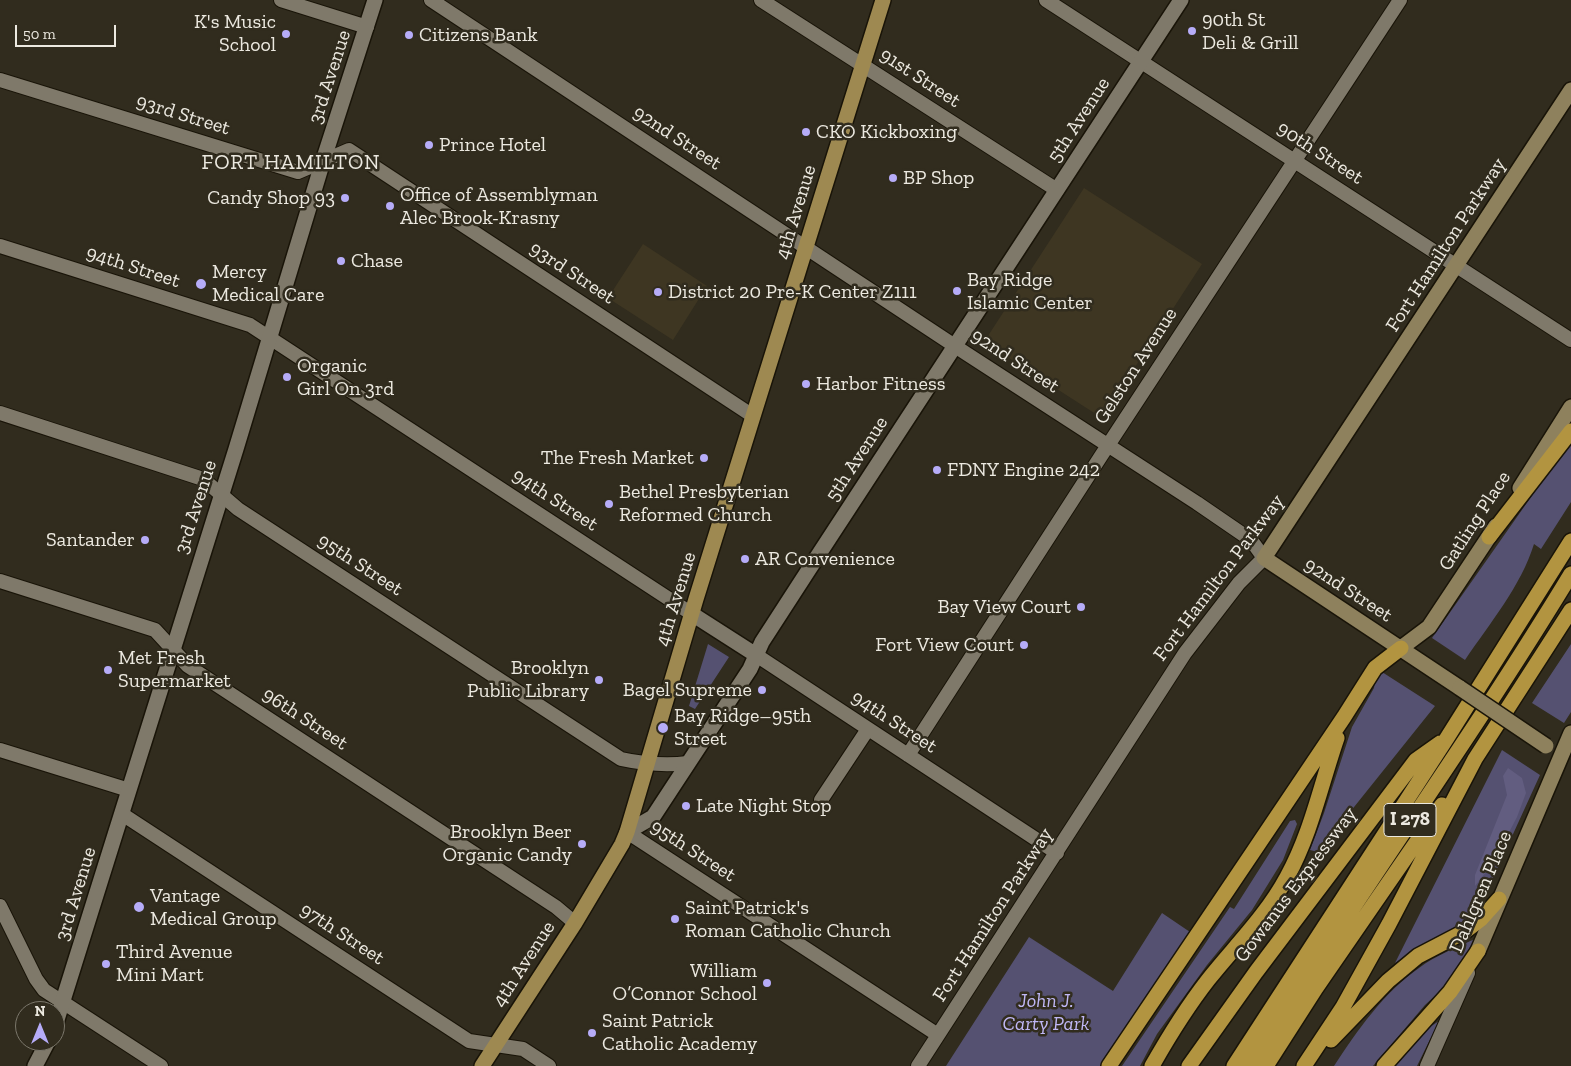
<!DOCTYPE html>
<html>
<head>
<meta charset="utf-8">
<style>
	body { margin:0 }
	#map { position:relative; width:1571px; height:1066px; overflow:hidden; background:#312c1e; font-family:"Zilla Slab",serif }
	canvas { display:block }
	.north { position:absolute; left:15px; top:1001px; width:50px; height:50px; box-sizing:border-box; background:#312c1e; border:1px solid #7c786c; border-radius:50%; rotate:0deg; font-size:14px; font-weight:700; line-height:20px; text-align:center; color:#ece9e0 }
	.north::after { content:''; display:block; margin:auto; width:18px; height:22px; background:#b6acf8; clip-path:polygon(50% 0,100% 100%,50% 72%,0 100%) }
	.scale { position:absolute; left:15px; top:25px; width:101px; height:22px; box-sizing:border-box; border:2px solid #ece9e0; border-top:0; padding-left:6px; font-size:15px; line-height:18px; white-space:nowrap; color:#ece9e0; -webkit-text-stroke:4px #312c1e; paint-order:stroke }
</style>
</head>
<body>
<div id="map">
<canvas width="1571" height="1066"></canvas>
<div class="north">N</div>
<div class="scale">50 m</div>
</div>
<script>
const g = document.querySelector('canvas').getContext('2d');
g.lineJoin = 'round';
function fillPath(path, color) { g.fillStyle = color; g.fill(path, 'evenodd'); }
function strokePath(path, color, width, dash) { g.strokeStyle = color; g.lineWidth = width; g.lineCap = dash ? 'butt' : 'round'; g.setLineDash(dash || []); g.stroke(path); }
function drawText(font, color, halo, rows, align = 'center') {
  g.font = font + ' "Zilla Slab",serif'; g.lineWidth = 5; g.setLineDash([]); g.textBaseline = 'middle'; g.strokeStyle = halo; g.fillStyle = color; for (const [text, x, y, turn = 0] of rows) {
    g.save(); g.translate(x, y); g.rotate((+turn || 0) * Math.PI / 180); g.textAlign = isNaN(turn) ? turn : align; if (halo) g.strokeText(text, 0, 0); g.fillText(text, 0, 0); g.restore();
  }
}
fillPath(new Path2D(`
	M1084,188L1202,264L1102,418L984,342Z
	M643,244L707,286L673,340L608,298Z`), '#3e3622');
fillPath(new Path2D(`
	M1571,440V502L1541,549L1534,544C1521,586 1490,623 1465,660L1432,638Z
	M708,644L729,657L695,709L689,706Z
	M1571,644V712L1564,723L1532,703Z
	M1382,672L1435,706L1318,852L1310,850L1324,813L1352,727L1374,688L1375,680Z
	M1502,750L1540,775L1482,902L1469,922L1457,930L1440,936L1395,963Z
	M1295,820L1297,824L1283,860L1252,910L1207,965L1157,1034L1140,1066H1122L1230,907L1234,909L1290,821Z
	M1162,913L1190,932L1101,1066H946L1029,937L1113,991Z
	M1477,938L1453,979L1425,1005L1373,1066H1334C1357,1031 1384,992 1419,968C1436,955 1458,947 1477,938Z
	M1439,1021L1417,1066H1395L1422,1032Z`), '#555171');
fillPath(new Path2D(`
	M1508,768L1522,778L1526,793L1517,817L1493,863L1475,886V875L1507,795L1503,776Z`), '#625d80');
const minor = new Path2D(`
	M281,0L367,27
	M431,0L967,354L1197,503L1251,540L1264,558L1239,583L1185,653L918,1066
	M761,0L1057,190
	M1046,0L1571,340
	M0,80L298,172L349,150L753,416
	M0,246L250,325L692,614
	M0,413L203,479L238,509L621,759C644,764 664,766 688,763
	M0,581L155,630L188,666L556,907L575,923
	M756,655L1057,853
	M0,750L129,790
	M908,755L1101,456L1400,0
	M821,800L868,729
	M122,814L469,1041L523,1049L549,1066
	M627,832L938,1035
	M0,906L36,979L44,990L161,1066
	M1427,1066L1468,973`);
const tertiary = new Path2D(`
	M692,614L756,655
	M627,832L653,817L750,669L762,642L817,557L1181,0
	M55,1026L236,449L323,161L375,0
	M35,1066L48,1041`);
const secondary = new Path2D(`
	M1520,488L1571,407
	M1401,648L1429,627L1496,526
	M1460,688L1264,558L1571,90
	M1478,951L1571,733`);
const primary = new Path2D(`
	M482,1066L575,923L622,844L627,832L696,599L883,0`);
const motorway = new Path2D(`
	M1489,537L1571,431
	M1331,1040L1388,981L1418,956L1464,932L1481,919L1499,899
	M1109,1066L1344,717L1375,668L1401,648
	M1152,1066C1169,1036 1187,1007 1208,980C1235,946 1266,916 1287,877C1311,834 1321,784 1337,738
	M1189,1066L1256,972L1416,760L1440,743
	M1234,1066L1447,738L1571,541
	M1250,1066C1354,900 1469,742 1571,574
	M1266,1066L1316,988L1442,805
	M1304,1066L1343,1007L1389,924L1475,759L1571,610
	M1384,1066L1450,992L1478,951`);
strokePath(minor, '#191408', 16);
strokePath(tertiary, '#191408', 18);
strokePath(secondary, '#191408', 18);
strokePath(primary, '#191408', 18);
strokePath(motorway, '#191408', 18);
strokePath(minor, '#7f796a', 14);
strokePath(tertiary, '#7f796a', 15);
strokePath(secondary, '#8e815d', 15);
strokePath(primary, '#9e8951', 15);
strokePath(motorway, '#b29440', 15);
const secondaryBridge = new Path2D(`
	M1460,688L1546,746`);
strokePath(secondaryBridge, '#191408', 18, []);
strokePath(secondaryBridge, '#8e815d', 15);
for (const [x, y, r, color] of [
	[1192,31,5,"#b6acf8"],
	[286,34,5,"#b6acf8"],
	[409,35,5,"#b6acf8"],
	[806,132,5,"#b6acf8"],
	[429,145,5,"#b6acf8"],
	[893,178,5,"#b6acf8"],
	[345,198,5,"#b6acf8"],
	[390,206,5,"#b6acf8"],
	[341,261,5,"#b6acf8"],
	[201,284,6,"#b6acf8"],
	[957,291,5,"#b6acf8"],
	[658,292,5,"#b6acf8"],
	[287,377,5,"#b6acf8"],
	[806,384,5,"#b6acf8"],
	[704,458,5,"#b6acf8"],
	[937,470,5,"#b6acf8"],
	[609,504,5,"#b6acf8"],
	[145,540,5,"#b6acf8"],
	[745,559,5,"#b6acf8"],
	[1081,607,5,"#b6acf8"],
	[1024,645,5,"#b6acf8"],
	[108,670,5,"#b6acf8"],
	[599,680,5,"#b6acf8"],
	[762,690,5,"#b6acf8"],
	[663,728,6,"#b6acf8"],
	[686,806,5,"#b6acf8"],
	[582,844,5,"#b6acf8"],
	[139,907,6,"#b6acf8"],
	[675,919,5,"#b6acf8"],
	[106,964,5,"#b6acf8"],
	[767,983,5,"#b6acf8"],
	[592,1033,5,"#b6acf8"]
]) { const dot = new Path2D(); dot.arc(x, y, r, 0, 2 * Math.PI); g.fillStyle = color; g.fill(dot); strokePath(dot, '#312c1e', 2); }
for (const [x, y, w] of [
	[1410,820,52]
]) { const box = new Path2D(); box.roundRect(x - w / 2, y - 16.5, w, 33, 4); g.fillStyle = '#312c1e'; g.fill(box); strokePath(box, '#ece9e0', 1); }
drawText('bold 19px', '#ece9e0', null, [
	["I 278",1410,820]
]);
drawText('20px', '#ece9e0', '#312c1e', [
	["90th St",1202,20],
	["Deli & Grill",1202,43],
	["K's Music",276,22,"right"],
	["School",276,45,"right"],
	["Citizens Bank",419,35],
	["CKO Kickboxing",816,132],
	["Prince Hotel",439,145],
	["BP Shop",903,178],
	["Office of Assemblyman",400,195],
	["Alec Brook-Krasny",400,218],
	["Candy Shop 93",335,198,"right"],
	["Chase",351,261],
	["Mercy",212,272],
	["Medical Care",212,295],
	["Bay Ridge",967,280],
	["Islamic Center",967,303],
	["District 20 Pre-K Center Z111",668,292],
	["Organic",297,366],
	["Girl On 3rd",297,389],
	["Harbor Fitness",816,384],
	["The Fresh Market",694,458,"right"],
	["FDNY Engine 242",947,470],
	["Bethel Presbyterian",619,492],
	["Reformed Church",619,515],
	["Santander",135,540,"right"],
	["AR Convenience",755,559],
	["Bay View Court",1071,607,"right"],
	["Fort View Court",1014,645,"right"],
	["Met Fresh",118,658],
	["Supermarket",118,681],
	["Brooklyn",589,668,"right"],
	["Public Library",589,691,"right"],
	["Bagel Supreme",752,690,"right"],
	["Bay Ridge–95th",674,716],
	["Street",674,739],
	["Late Night Stop",696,806],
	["Brooklyn Beer",572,832,"right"],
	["Organic Candy",572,855,"right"],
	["Vantage",150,896],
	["Medical Group",150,919],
	["Saint Patrick's",685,908],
	["Roman Catholic Church",685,931],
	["Third Avenue",116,952],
	["Mini Mart",116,975],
	["William",757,971,"right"],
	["O’Connor School",757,994,"right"],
	["Saint Patrick",602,1021],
	["Catholic Academy",602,1044]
], 'left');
drawText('20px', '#ece9e0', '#312c1e', [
	["3rd Avenue",330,77,-72],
	["91st Street",920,78,33],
	["93rd Street",183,115,17],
	["5th Avenue",1079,120,-57],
	["92nd Street",677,138,33],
	["90th Street",1320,153,33],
	["4th Avenue",796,212,-73],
	["Fort Hamilton Parkway",1446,245,-57],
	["94th Street",133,267,18],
	["93rd Street",572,273,33],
	["92nd Street",1015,361,33],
	["Gelston Avenue",1136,366,-57],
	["5th Avenue",857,459,-57],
	["94th Street",555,500,33],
	["3rd Avenue",196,507,-72],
	["Gatling Place",1475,521,-57],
	["95th Street",360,565,33],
	["Fort Hamilton Parkway",1219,578,-53],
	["92nd Street",1348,590,33],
	["4th Avenue",676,599,-73],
	["96th Street",305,719,33],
	["94th Street",894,722,33],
	["95th Street",693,851,33],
	["Gowanus Expressway",1296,885,-53],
	["Dahlgren Place",1481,892,-67],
	["3rd Avenue",76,894,-73],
	["Fort Hamilton Parkway",993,915,-57],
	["97th Street",342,934,33],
	["4th Avenue",524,964,-57]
]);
drawText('italic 20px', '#c0b8f6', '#312c1e', [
	["John J.",1046,1001],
	["Carty Park",1046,1024]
]);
g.letterSpacing = '1px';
drawText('21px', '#ece9e0', '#312c1e', [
	["FORT HAMILTON",291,163]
]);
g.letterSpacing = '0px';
</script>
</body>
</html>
